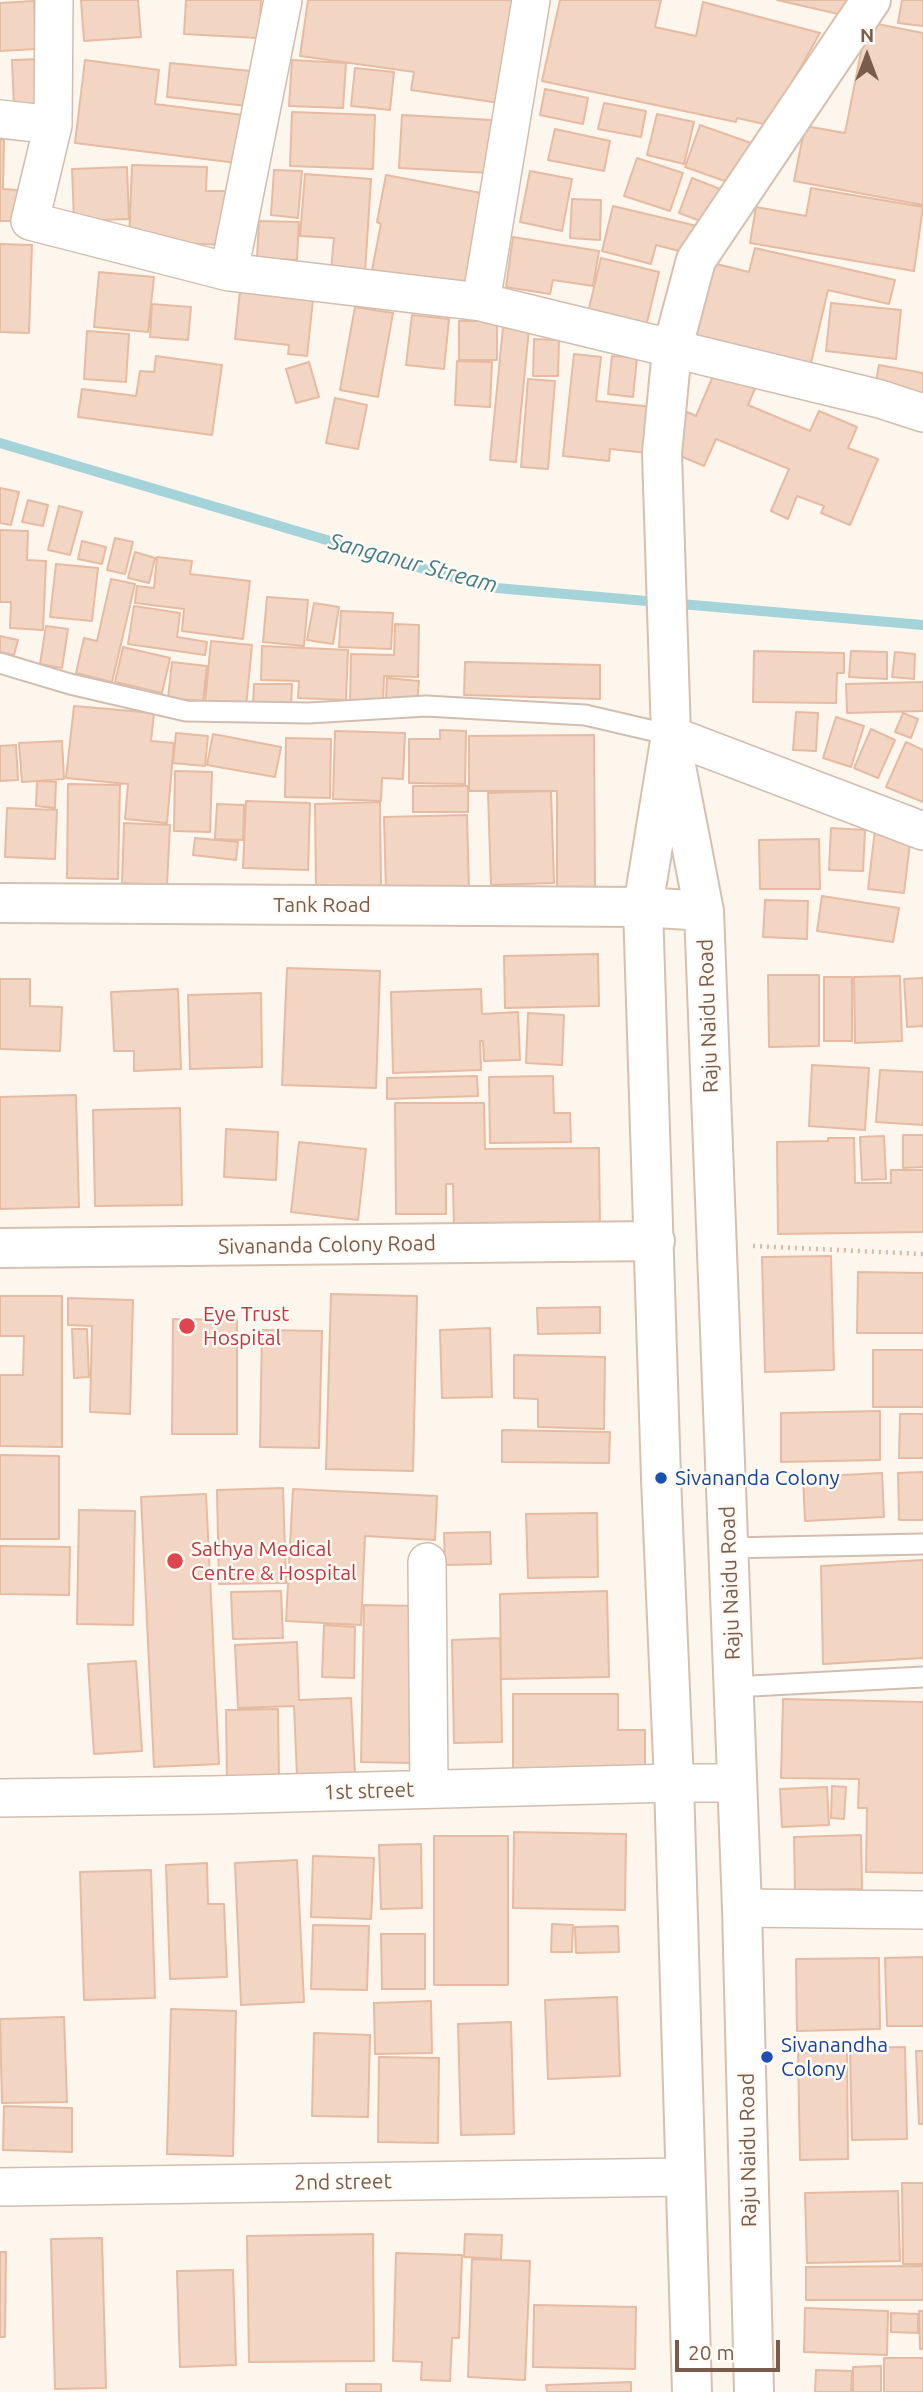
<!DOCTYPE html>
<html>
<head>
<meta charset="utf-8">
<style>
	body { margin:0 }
	#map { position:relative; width:923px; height:2392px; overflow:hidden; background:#fdf6ec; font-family:Ubuntu,sans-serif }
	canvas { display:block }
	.north { position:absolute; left:832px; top:21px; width:70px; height:70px; -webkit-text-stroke:5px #fffaf3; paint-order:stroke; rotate:0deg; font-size:19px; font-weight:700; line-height:28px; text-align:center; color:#7a5c4d }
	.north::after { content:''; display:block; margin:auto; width:24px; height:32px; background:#7a5c4d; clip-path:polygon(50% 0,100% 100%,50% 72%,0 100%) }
	.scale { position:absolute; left:675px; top:2340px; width:105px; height:32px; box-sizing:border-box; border:4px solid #7a5c4d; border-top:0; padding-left:9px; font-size:21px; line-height:24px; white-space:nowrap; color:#7a5c4d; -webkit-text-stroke:5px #fffaf3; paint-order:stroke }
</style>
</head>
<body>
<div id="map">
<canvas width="923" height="2392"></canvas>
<div class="north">N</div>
<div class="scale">20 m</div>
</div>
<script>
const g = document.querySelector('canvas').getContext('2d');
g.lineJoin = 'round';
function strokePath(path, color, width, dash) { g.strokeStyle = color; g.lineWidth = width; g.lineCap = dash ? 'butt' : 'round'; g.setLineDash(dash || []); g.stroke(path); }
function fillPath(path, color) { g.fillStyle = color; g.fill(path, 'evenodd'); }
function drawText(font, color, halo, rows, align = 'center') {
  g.font = font + ' Ubuntu,sans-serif'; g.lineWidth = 5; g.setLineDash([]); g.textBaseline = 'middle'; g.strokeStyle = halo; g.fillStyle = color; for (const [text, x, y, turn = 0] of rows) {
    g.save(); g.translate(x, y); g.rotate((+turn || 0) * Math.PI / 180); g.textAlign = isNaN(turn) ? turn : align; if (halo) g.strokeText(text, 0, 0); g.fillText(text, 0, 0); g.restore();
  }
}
strokePath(new Path2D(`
	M0,443L485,587L923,625`), '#a5d3da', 10);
const building = new Path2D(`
	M81,0H138L141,37L84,41Z
	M186,0H261L259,38L184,34Z
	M308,0H518L500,103L411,90L414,72L300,56Z
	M560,0H661L655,27L696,36L703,2L820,33L768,125L737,118L736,122L542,81Z
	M777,0H851L847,16Z
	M902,0H923V26L898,23Z
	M34,1L36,49L0,51V3Z
	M867,22L923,33V205L794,181L805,126L845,133Z
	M41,59L43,106L14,107L12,60Z
	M85,60L159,70L155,104L243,115L237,163L75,143Z
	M292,60L346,63L343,108L289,106Z
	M170,63L251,71L247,106L167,97Z
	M355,68L394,72L390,110L351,106Z
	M545,89L588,98L583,124L540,115Z
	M604,103L646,111L641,137L598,129Z
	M292,112L375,115L373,169L290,166Z
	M657,114L694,122L684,164L647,155Z
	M402,115L492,120L489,173L399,168Z
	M700,125L751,143L736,185L685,167Z
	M555,129L610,141L604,171L548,160Z
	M0,140H4L3,189L30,191V221H0Z
	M637,158L683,173L670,211L624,196Z
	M132,165L207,167L206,191H230L228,245L129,241Z
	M127,167L129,219L74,221L72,169Z
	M274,170L302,171L298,218L271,215Z
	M530,171L572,179L562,231L520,222Z
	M305,174L371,179L365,272L331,270L334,238L300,236Z
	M386,175L486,194L468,288L372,270L381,224L377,222Z
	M692,178L720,189L706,223L679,213Z
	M811,188L923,207L914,271L750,243L756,207L806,216Z
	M572,199L601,200L600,240L570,238Z
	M613,206L697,226L691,254L656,245L651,264L602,251Z
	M259,221L299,222L297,260L257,258Z
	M513,237L599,251L593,286L553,280L550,294L506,287Z
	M0,244L32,245L29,333L0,332Z
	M755,248L895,280L889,304L828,290L810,367L685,338L704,261L749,272Z
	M601,258L659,272L644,335L586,321Z
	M99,272L154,277L148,332L94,327Z
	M240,291L313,300L307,356L288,354L289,345L235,339Z
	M831,303L901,310L896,359L826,351Z
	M152,304L191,307L188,340L150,337Z
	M355,307L393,313L378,397L340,390Z
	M412,315L449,319L444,369L406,365Z
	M459,321H497V360H459Z
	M503,327L529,329L516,462L490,460Z
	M87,331L129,334L126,382L84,379Z
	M534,339L559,340L558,376H533Z
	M574,354L601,357L596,401L653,407L648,453L610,449L609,461L563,456Z
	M156,356L222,365L212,435L78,417L82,389L136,396L140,371L154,372Z
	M612,356L637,358L633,397L608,394Z
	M457,361L492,362L490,407L455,405Z
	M309,362L319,397L296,403L286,369Z
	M719,362L759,379L748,405L810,431L819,411L857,427L848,448L878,459L850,525L821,513L824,506L797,496L788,519L771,511L789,469L716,439L704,466L671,452L687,412L696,416Z
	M879,365L923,373V401L874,392Z
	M528,379L555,381L548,469L521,467Z
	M335,398L367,405L358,449L326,443Z
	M0,488L19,492L11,525L0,523Z
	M28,500L48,505L43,526L22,522Z
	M59,506L82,512L70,555L48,550Z
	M0,530L28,531L27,560L46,561L43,630L10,628L11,602H0Z
	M115,538L133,542L125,574L107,570Z
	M82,541L106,547L102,564L78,559Z
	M135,552L155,558L149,583L128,578Z
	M157,557L192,561L190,574L250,581L243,639L182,631L184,609L135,603L137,586L154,588Z
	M56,564L98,568L92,621L50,617Z
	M111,579L135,584L112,682L76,673L84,638L97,641Z
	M267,597L308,600L304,646L263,642Z
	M314,603L339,607L333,644L307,640Z
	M134,606L180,613L177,637L207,642L205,655L128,644Z
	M341,611L393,613L391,649L339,647Z
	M395,624L419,625L418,677L384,676L383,705L350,704L351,654L394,655Z
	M46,626L68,629L62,668L40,664Z
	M0,636L18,640L14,655L0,652Z
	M211,641L252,645L246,707L205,703Z
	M262,646L348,650L346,700L298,698L299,681L261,680Z
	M123,647L170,658L162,693L115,682Z
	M754,651L844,653V673H837L836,703L753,702Z
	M851,651L887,652V679L849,677Z
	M895,652L915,654L914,679L892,677Z
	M172,662L207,666L203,701L168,698Z
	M465,662L600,665V699L464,695Z
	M387,678L419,681L417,702L386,699Z
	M923,682V711L847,713L846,684Z
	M254,684H292L291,707L253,706Z
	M74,706L154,713L151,741L174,743L167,823L125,819L128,784L66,778Z
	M796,712L818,713L816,751L793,750Z
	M903,713L918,719L911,738L895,732Z
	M836,717L864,726L851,767L823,758Z
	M871,729L895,740L878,778L854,768Z
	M440,730L466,731L465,784L409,783V739H440Z
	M335,731L405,733L403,779L382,778L381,801L333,799Z
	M176,733L208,736L205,766L173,763Z
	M213,734L281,747L275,777L207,765Z
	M594,735L595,888H557V791H469V736Z
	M286,738L331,739L330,798L285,797Z
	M62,741L64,779L22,782L19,743Z
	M906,742L923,750V802L886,787Z
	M16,745L18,780L0,781V746Z
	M175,771L212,772L210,832L174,831Z
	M37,781L56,782L55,808L36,806Z
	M68,784L120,785L118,879L67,878Z
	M413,786H468V812H413Z
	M551,791L554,883L491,885L488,793Z
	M246,801L310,803L308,870L243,868Z
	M380,802L381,887L316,888L315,804Z
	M217,804L244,805L243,840L215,839Z
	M7,808L57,810L55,859L5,857Z
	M467,815L469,891L386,893L384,817Z
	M124,823L170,825L167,885L122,883Z
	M831,828L865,830L863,871L829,870Z
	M875,830L911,834L904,893L868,889Z
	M195,838L238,842L236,860L193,855Z
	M819,839L820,889H760L759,840Z
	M822,896L899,908L893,942L817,931Z
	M765,900L808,901L807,939L763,937Z
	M598,954L599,1006L505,1008L504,956Z
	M287,968L380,971L376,1088L282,1085Z
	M768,975H819V1046L769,1047Z
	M900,976L902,1041L855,1043L854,977Z
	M824,977H852V1041H824Z
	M923,978V1026L907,1027L904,979Z
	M0,979H30V1006L62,1007L60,1051L0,1049Z
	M178,989L181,1069L134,1071V1051H114L111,992Z
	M481,989L482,1014L518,1012L520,1060L484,1061L483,1041H480L481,1070L393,1073L391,992Z
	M261,993L262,1067L190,1069L188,995Z
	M528,1013L564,1015L562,1065L526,1063Z
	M812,1065L869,1068L865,1130L809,1126Z
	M880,1070L923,1072V1125L876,1122Z
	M477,1076L478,1096L387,1099V1078Z
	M553,1076L554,1113H570L571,1142L490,1143L489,1077Z
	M76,1095L79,1207L0,1209V1097Z
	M395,1103H484L485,1149L599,1148L600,1228L454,1229L453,1184H446V1214H396Z
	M180,1108L182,1205L95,1206L93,1110Z
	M226,1129L278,1132L276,1180L224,1177Z
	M903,1135H923V1167L903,1168Z
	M884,1136L886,1179L862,1180L860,1137Z
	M828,1138H854L855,1183H891V1170H923V1232L778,1234L777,1142L828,1141Z
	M299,1142L366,1149L358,1220L291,1212Z
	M831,1256L834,1370L765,1372L762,1257Z
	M858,1272L923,1273V1333H857Z
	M331,1294L417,1296L413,1471L326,1469Z
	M0,1296H62V1447L0,1446V1375H23L24,1336H0Z
	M68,1298L133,1300L130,1414L90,1412L92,1326L68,1325Z
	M600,1307V1333L538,1334L537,1308Z
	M173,1319L237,1320V1434H172Z
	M490,1328L492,1397L442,1398L440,1330Z
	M72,1329H87L89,1377L74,1378Z
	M262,1330L322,1331L319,1448L260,1447Z
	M873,1350H923V1407H873Z
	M514,1355L605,1357L604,1429L538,1427V1399L514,1398Z
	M880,1411V1460L781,1462V1413Z
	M900,1414H923V1458H899Z
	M502,1430L610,1432L609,1463L502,1462Z
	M0,1455L59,1456V1539H0Z
	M923,1472V1520H899L898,1473Z
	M882,1473L884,1517L805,1521L803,1477Z
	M283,1488L286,1583L219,1584L217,1490Z
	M293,1489L437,1496L435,1540L365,1536L361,1625L286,1621Z
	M206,1494L219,1764L154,1767L141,1497Z
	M79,1510L135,1511L133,1625L77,1624Z
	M597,1513L598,1577L528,1578L526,1514Z
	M490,1532L491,1564L445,1565L444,1533Z
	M0,1546L70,1547L69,1595L0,1594Z
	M923,1560V1658L823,1664L821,1566Z
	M281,1591L283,1638L233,1639L231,1592Z
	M607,1591L609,1677L501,1679L500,1594Z
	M364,1605L417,1606L413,1763L361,1762Z
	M324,1625L355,1627L354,1678L322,1677Z
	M500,1638L502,1742L454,1743L452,1640Z
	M297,1642L299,1700L351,1698L355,1774L297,1776L294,1706L238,1708L235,1645Z
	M136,1661L142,1751L94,1754L88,1664Z
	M513,1694H618V1730H645V1775L513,1776Z
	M783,1699L923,1702V1873L866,1872L867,1808H858L859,1779L781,1778Z
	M278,1709L279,1778L227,1779L226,1710Z
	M832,1786L846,1787L844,1819L831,1818Z
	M827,1787L829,1825L782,1827L780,1789Z
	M514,1832L626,1834L625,1910L513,1908Z
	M861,1835L862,1889L795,1890L794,1837Z
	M434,1836H508V1985H434Z
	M421,1844L422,1908L381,1909L379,1845Z
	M313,1856L374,1858L371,1919L311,1917Z
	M297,1860L304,2002L241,2005L235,1863Z
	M207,1863L208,1904H224L227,1977L170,1979L166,1865Z
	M151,1870L155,1998L84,2000L80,1872Z
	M552,1924L573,1925L572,1952H551Z
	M313,1925L369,1926L367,1990L311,1989Z
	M618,1926L619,1952L576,1953L575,1927Z
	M381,1934H425V1989H382Z
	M923,1957V2026H887L885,1958Z
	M879,1958L880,2029L797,2031L796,1959Z
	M617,1997L620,2076L548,2079L545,2000Z
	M431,2001L432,2053L375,2054L374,2003Z
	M171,2009L236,2011L233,2156L167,2154Z
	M64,2017L67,2102L2,2103L0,2019Z
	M511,2022L514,2134L461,2135L458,2024Z
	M314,2033L370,2035L368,2117L312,2116Z
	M905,2047L907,2139L852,2140L850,2048Z
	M847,2051L848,2159L800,2160L798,2053Z
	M916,2051H923V2124H919Z
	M379,2057L439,2058L438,2143L378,2142Z
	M4,2106L72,2108V2152L3,2150Z
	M902,2183H923V2264H903Z
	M898,2191L900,2261L807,2263L805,2193Z
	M373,2234L374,2361L249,2362L247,2236Z
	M465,2234L502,2235L501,2259L464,2257Z
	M102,2238L106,2388L55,2389L51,2239Z
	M0,2252H6L5,2337H0Z
	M396,2253L462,2255L459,2338H452L450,2381L421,2380L422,2362L393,2361Z
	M472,2259L530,2261L525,2380L468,2377Z
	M923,2266V2300H806V2267Z
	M233,2270L236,2365L180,2367L177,2271Z
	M534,2305L636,2307L635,2369L533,2367Z
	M805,2308L888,2311L887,2355L804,2352Z
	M919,2311H923V2349H920Z
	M891,2313L918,2314V2333L891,2332Z
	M884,2358H923V2392H884Z
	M881,2366V2392H853V2367Z
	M816,2370L852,2371L851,2392H815Z
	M631,2382V2392H547L546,2385Z
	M346,2384H381V2392H346Z`);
fillPath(building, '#f3d5c3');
strokePath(building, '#e6bba3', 2);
const lane = new Path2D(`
	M0,663L70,684L186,711L309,713L426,706L585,715L671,735
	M729,1548L923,1544
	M733,1687L923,1677`);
const street = new Path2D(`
	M54,0L53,125L30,221L229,272L481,302L880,399L923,413
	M0,119L53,125
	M229,272L283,0
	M481,302L531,0
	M671,735L923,831
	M427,1562L429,1789
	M0,1798L213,1795L674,1783H737
	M742,1908L923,1910
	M0,2187L685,2177`);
const secondary = new Path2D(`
	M675,761L704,911L742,1908L754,2392
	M0,903L643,907L704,911
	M0,1248L655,1241
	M692,2392L674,1783L661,1478L643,907L671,735L662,453L672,350L696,260L871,0`);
strokePath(lane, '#d1beb0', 23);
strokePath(street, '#d1beb0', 40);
strokePath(secondary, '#d6c0b0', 42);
strokePath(new Path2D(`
	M753,1246L923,1254`), '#d9b8a5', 4.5, [2, 5]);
strokePath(lane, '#fff', 19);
strokePath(street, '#fff', 37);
strokePath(secondary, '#fff', 38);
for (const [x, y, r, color] of [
	[187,1326,9,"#e0444e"],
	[661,1478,7,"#1a4fb4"],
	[175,1561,9,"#e0444e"],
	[767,2057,7,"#1a4fb4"]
]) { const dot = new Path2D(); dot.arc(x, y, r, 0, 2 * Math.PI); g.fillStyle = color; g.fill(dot); strokePath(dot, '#fffaf3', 2.5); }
drawText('21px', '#7a5c4d', '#fffaf3', [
	["Tank Road",322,905],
	["Raju Naidu Road",708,1016,-92],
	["Sivananda Colony Road",327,1245,-1],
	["Raju Naidu Road",730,1583,-92],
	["1st street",369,1791,-2],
	["Raju Naidu Road",748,2150,-91],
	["2nd street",343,2182,-1]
]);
drawText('21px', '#be3a42', '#fffaf3', [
	["Eye Trust",203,1314],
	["Hospital",203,1338],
	["Sathya Medical",191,1549],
	["Centre & Hospital",191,1573]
], 'left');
drawText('21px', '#164399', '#fffaf3', [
	["Sivananda Colony",675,1478],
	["Sivanandha",781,2045],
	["Colony",781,2069]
], 'left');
drawText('italic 23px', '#437c86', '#fffaf3', [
	["Sanganur Stream",413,563,15]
]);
</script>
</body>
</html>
